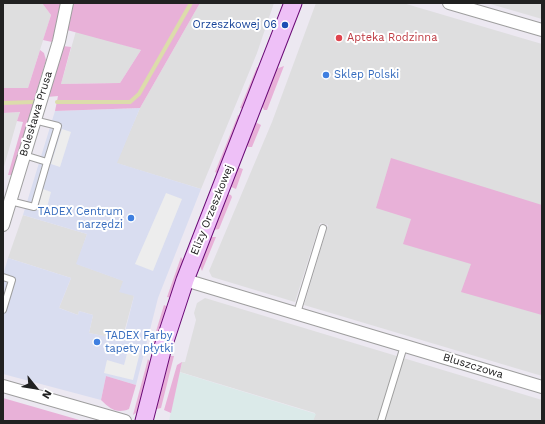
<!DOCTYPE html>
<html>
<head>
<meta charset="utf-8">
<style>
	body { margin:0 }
	#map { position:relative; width:545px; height:424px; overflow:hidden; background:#ece8f1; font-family:"Work Sans",sans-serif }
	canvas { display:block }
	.frame { position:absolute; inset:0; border:4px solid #212121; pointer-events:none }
	.north { position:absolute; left:16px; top:368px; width:40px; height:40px; -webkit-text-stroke:3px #fff; paint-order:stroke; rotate:120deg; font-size:11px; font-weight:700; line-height:16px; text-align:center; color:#212121 }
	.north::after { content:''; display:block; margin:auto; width:14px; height:18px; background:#212121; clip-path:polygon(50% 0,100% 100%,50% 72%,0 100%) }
</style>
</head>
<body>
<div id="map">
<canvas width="545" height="424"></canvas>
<div class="frame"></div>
<div class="north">N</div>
</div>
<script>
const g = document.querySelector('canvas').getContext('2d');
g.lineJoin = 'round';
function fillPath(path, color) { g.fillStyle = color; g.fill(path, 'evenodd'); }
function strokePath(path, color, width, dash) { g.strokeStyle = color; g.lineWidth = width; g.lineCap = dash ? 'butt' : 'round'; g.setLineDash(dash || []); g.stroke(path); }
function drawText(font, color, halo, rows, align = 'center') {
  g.font = font + ' "Work Sans",sans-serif'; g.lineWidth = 4; g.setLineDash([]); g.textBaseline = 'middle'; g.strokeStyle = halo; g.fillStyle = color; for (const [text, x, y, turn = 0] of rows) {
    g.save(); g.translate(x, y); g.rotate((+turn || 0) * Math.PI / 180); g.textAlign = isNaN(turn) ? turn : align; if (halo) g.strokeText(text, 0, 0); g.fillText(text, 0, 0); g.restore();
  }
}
fillPath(new Path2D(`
	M3,3H42L51,15L28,88H3Z
	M200,3H274L257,53L201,189L116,163L140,108Z
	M316,3H403L542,44V376L304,305L328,225L320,223L295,302L212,277L209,271L272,122Z
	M487,3H542V19Z
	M76,31L141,50L120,83L61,84Z
	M20,112L17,121L3,170V113Z
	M23,215L87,234L77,264L124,281L134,296L122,340L89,333L93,315L79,311L78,315L59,308L71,278L8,258Z
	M205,298L542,400V421H313L315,413L180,372L182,362H185L196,320L194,313L197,303Z`), '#dededf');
fillPath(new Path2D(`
	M140,108L117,163L201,189L158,298L136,385L106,376L101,400L3,374V275L8,258L71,278L59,308L78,315L79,311L93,315L89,333L123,340L134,296L119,292L123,281L76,264L87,234L23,215L55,111Z`), '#d9ddf0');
fillPath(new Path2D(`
	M179,372L316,414L313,421H169Z`), '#dbeae9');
fillPath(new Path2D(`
	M42,3L60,4V12L52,42L43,40L51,15Z
	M74,3H200L140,108L55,111L58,96L47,97L63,46L71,47L61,84L120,83L141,50L67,30Z
	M40,50L44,53L46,60L12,175H8L23,122L17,121L20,112L3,113V88H28Z
	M284,66L267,110H264L262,106L276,69Z
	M257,67L261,68L245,109L240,108Z
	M238,115L242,117L219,174L215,172Z
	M257,123L261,125L252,147H248L247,144L255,124Z
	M391,158L542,205V315L461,292L471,264L403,244L411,219L376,208Z
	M237,167L243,169L236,189L229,186Z
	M227,194L231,195L232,197L219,229L214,230Z
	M210,237H216L202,271L199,264Z
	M181,257L184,262L172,298L167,297Z
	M164,305L168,307L155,349L150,351Z
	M170,356H174L161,408L157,409L155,407Z
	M148,359L151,364L139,411L133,415Z
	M182,362L171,413L164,410L177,365Z
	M106,376L136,385L129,409C117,414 110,409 101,400Z
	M3,398L83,421H3Z`), '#e8b1d8');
fillPath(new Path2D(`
	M62,129L71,132L60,167L51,164Z
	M43,189L51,192L46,211L38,208Z
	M166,193L182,199L153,271L135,264Z
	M128,350L140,352L133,380L104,373L107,360L124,365Z`), '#ededed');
strokePath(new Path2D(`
	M57,102H130L139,94L191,3
	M3,103L33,102`), '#dcdcab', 4);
const lane = new Path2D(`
	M24,155L47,162L58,126L34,120
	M10,201L34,207L47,162
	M3,277L12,280L3,310
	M297,313L323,228
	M381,421L404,346`);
const street = new Path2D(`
	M449,3L542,30
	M3,225L59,41L67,3
	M185,280L542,387
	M3,386L125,421`);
const secondary = new Path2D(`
	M144,421L163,347L185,280L293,3`);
strokePath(lane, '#9e9e9e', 8);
strokePath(street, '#9e9e9e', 14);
strokePath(secondary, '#6a0a76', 19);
strokePath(lane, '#fff', 6);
strokePath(street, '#fff', 12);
strokePath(secondary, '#eec0f7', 17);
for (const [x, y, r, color] of [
	[285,25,4,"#1a4fb4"],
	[339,38,4,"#e0444e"],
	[326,75,4,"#3f7fe0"],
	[131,218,4,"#3f7fe0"],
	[97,342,4,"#3f7fe0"]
]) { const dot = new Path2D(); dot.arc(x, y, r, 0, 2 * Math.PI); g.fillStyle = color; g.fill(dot); strokePath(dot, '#fff', 1.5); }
drawText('11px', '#164399', '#fff', [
	["Orzeszkowej 06",277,25]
], 'right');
drawText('11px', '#be3a42', '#fff', [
	["Apteka Rodzinna",347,38]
], 'left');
drawText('11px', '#366cbe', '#fff', [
	["Sklep Polski",334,75],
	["TADEX Centrum",123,212,"right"],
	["narzędzi",123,225,"right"],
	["TADEX Farby",105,336],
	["tapety płytki",105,349]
], 'left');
drawText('11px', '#212121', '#fff', [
	["Bolesława Prusa",36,114,-73],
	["Elizy Orzeszkowej",212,210,-68],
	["Bluszczowa",473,366,17]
]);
</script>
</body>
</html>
